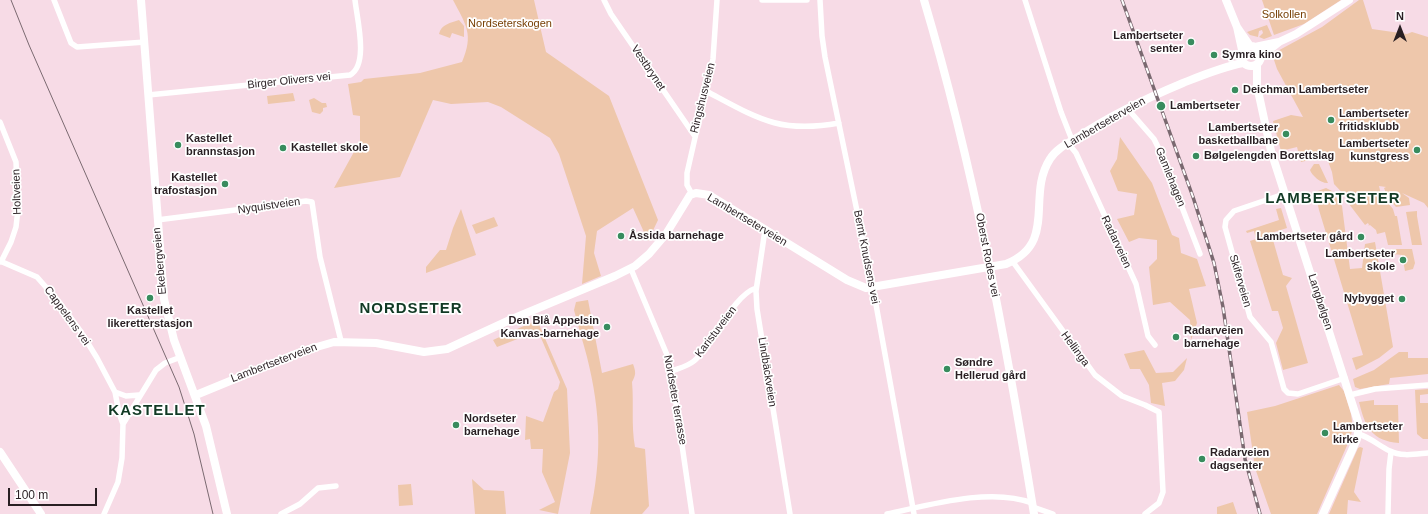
<!DOCTYPE html>
<html>
<head>
<meta charset="utf-8">
<style>
	body { margin:0 }
	#map { position:relative; width:1428px; height:514px; overflow:hidden; background:#f7dbe6; font-family:Arial,sans-serif }
	canvas { display:block }
	.north { position:absolute; left:1380px; top:8px; width:40px; height:40px; -webkit-text-stroke:3px #fff; paint-order:stroke; rotate:0deg; font-size:11px; font-weight:700; line-height:16px; text-align:center; color:#291f23 }
	.north::after { content:''; display:block; margin:auto; width:14px; height:18px; background:#291f23; clip-path:polygon(50% 0,100% 100%,50% 72%,0 100%) }
	.scale { position:absolute; left:8px; top:488px; width:89px; height:18px; box-sizing:border-box; border:2px solid #291f23; border-top:0; padding-left:5px; font-size:12px; line-height:14px; white-space:nowrap; color:#291f23; -webkit-text-stroke:3px #fff; paint-order:stroke }
</style>
</head>
<body>
<div id="map">
<canvas width="1428" height="514"></canvas>
<div class="north">N</div>
<div class="scale">100 m</div>
</div>
<script>
const g = document.querySelector('canvas').getContext('2d');
g.lineJoin = 'round';
function fillPath(path, color) { g.fillStyle = color; g.fill(path, 'evenodd'); }
function strokePath(path, color, width, dash) { g.strokeStyle = color; g.lineWidth = width; g.lineCap = dash ? 'butt' : 'round'; g.setLineDash(dash || []); g.stroke(path); }
function drawText(font, color, halo, rows, align = 'center') {
  g.font = font + ' Arial,sans-serif'; g.lineWidth = 3.5; g.setLineDash([]); g.textBaseline = 'middle'; g.strokeStyle = halo; g.fillStyle = color; for (const [text, x, y, turn = 0] of rows) {
    g.save(); g.translate(x, y); g.rotate((+turn || 0) * Math.PI / 180); g.textAlign = isNaN(turn) ? turn : align; if (halo) g.strokeText(text, 0, 0); g.fillText(text, 0, 0); g.restore();
  }
}
fillPath(new Path2D(`
	M453,0H534L546,52L609,96L658,220L648,241L633,208L597,231L594,253L601,276L582,284L586,236L559,154L550,138L501,107L488,102L451,104L433,100L400,177L334,188L360,141V116L353,115L348,84L361,82L364,79L420,73L462,62C474,34 466,25 453,0Z
	M1262,0H1341L1304,24L1274,35Z
	M1359,0H1363L1372,29L1407,34L1412,32L1428,37V208L1424,203L1402,193L1409,198L1410,205L1396,207L1388,198L1384,188L1386,187L1379,186L1383,203H1388L1393,209L1395,216H1397L1402,245H1388L1385,232L1377,234L1376,230L1370,225L1368,226L1369,225L1368,223L1365,225L1349,204L1350,201L1334,184L1332,172L1326,156L1301,162L1297,147L1281,151L1273,121L1291,115L1303,117L1277,69L1272,54L1322,27Z
	M459,20L464,26V37L452,33L450,38L439,34C441,24 451,23 459,20Z
	M1267,25L1272,36L1264,39L1259,37L1263,33L1262,30L1259,31L1258,37L1250,35L1247,32Z
	M293,93L295,101L268,104L267,96Z
	M314,98L322,103H326L327,107L323,108V111L320,114L312,112L309,100Z
	M1120,137L1152,183L1172,235L1179,238L1181,253L1197,259L1206,286L1189,289L1197,323L1191,340L1190,320L1170,302L1153,305L1149,267L1157,259V240L1139,238L1129,242L1117,219L1134,215L1137,194L1118,191L1110,171L1117,159Z
	M1314,164H1319L1328,183C1322,184 1312,176 1310,170Z
	M1326,188L1332,191L1342,206L1350,269L1362,268L1365,244L1375,242L1393,347L1379,358L1356,370L1352,358L1363,355L1319,210L1315,192Z
	M1281,208L1287,228L1271,233L1283,275L1292,278L1286,286L1308,363L1283,370L1276,343L1283,328L1278,311H1272L1250,241L1256,239L1254,231L1247,233L1246,231L1279,220L1276,209Z
	M461,209L476,255L426,273V267L440,250H446L453,228Z
	M1417,211V216L1422,245H1412L1406,212Z
	M494,217L498,226L476,234L472,225Z
	M1392,249H1412L1415,263L1413,269L1405,271L1402,255L1393,254Z
	M588,300L602,373L633,364C636,372 636,375 632,382C634,403 631,425 635,447L645,449L649,506L642,514H590C602,458 601,413 587,357C583,342 578,326 574,310L576,302Z
	M537,320L567,389L570,453L558,514L539,510L555,502L542,472L543,449H531L530,439L525,440L526,416L543,422L554,392L558,389L560,382L538,331L497,347L493,340Z
	M1144,350L1156,373L1173,372L1187,358L1184,370L1175,381L1162,383L1165,406L1151,403L1149,385L1140,369H1130L1124,354Z
	M1399,352H1408V358H1428V374L1390,378L1389,384L1360,389L1355,387L1353,379L1374,370Z
	M1339,385L1344,391L1351,414L1353,428L1349,441L1317,514H1271L1255,468L1247,412L1275,406Z
	M1428,389V394L1420,395V403H1428V439H1423L1417,434L1415,390Z
	M1374,400V405H1398L1399,443C1372,441 1365,427 1359,402Z
	M1360,447L1363,448L1354,492L1361,502L1348,500L1347,514H1329L1358,448Z
	M472,479L484,490L504,491L506,514H475Z
	M411,484L413,505L399,506L398,485Z
	M1233,502L1237,514H1217V507Z`), '#eec7ab');
strokePath(new Path2D(`
	M54,0L71,43L77,47L145,42
	M604,0L611,14L694,135
	M762,0H807
	M820,0L822,36L825,57L873,288L914,514
	M1025,0L1061,112L1072,140
	M706,91C757,118 779,134 839,123
	M148,95L350,75C369,65 357,19 355,0
	M1127,108L1154,139L1162,155L1200,254
	M0,122L16,162L18,209L16,227L11,242L1,262
	M1068,143L1076,153L1136,284L1148,336L1155,345
	M692,194L687,185V173L713,59L717,0
	M1284,194L1234,211L1226,220L1225,227L1250,317L1271,342L1284,389L1288,393L1298,394L1345,378
	M157,220L306,201L312,202L320,257L341,341
	M765,230L756,291L757,309L790,514
	M0,261L37,277L59,302L81,332L97,358L115,392L119,413L123,424
	M1013,262L1095,375L1122,396L1145,405L1159,412L1163,492L1159,503L1145,514
	M631,269L670,362L692,514
	M672,371C680,368 688,366 694,361C714,344 732,296 756,288
	M115,392L126,396L139,395
	M1350,395L1375,389L1428,385
	M1358,434C1370,437 1379,446 1390,451C1401,457 1416,454 1428,453
	M1033,507L1053,514
	M104,514L118,482L122,458L123,424L156,370L165,363L181,357
	M281,514L300,504L318,488L336,486
	M887,514C929,505 991,487 1032,503
	M1388,514L1389,469L1391,452`), '#fff', 5.5);
strokePath(new Path2D(`
	M141,0L164,299L174,340L206,426L227,514
	M924,0C974,168 1006,341 1034,514
	M1226,0L1237,27L1242,50
	M1237,27L1250,46
	M1241 56a10 10 0 1 1 20 0a10 10 0 1 1-20 0Z
	M1255,47L1279,42L1296,34L1349,0
	M1261,56L1279,42
	M1257,64V86L1271,151L1359,425L1357,439L1323,514
	M196,395L303,351L334,342L376,343L424,352L447,349L512,319L615,276L635,266L649,254L666,234L690,195L696,193L709,195L847,280L866,288L1006,264C1058,243 1026,196 1050,159C1056,149 1068,143 1078,137C1111,115 1147,98 1183,83C1203,75 1222,67 1243,63
	M0,452L41,514`), '#fff', 8);
strokePath(new Path2D(`
	M11,0L29,45L179,387L194,434L213,514`), '#7a6970', 1);
const rail = new Path2D(`
	M1122,0L1193,197L1214,263L1223,307L1245,459L1260,514`);
strokePath(rail, '#7a6970', 3.5);
strokePath(rail, '#fff', 2, [6]);
for (const [x, y, r, color] of [
	[1191,42,4,"#388c5e"],
	[1214,55,4,"#388c5e"],
	[1235,90,4,"#388c5e"],
	[1161,106,5,"#388c5e"],
	[1331,120,4,"#388c5e"],
	[1286,134,4,"#388c5e"],
	[178,145,4,"#388c5e"],
	[283,148,4,"#388c5e"],
	[1417,150,4,"#388c5e"],
	[1196,156,4,"#388c5e"],
	[225,184,4,"#388c5e"],
	[621,236,4,"#388c5e"],
	[1361,237,4,"#388c5e"],
	[1403,260,4,"#388c5e"],
	[150,298,4,"#388c5e"],
	[1402,299,4,"#388c5e"],
	[607,327,4,"#388c5e"],
	[1176,337,4,"#388c5e"],
	[947,369,4,"#388c5e"],
	[456,425,4,"#388c5e"],
	[1325,433,4,"#388c5e"],
	[1202,459,4,"#388c5e"]
]) { const dot = new Path2D(); dot.arc(x, y, r, 0, 2 * Math.PI); g.fillStyle = color; g.fill(dot); strokePath(dot, '#fff', 1.5); }
drawText('11px', '#763e03', '#fff', [
	["Solkollen",1284,15],
	["Nordseterskogen",510,24]
]);
drawText('bold 11px', '#291f23', '#fff', [
	["Lambertseter",1183,36,"right"],
	["senter",1183,49,"right"],
	["Symra kino",1222,55],
	["Deichman Lambertseter",1243,90],
	["Lambertseter",1170,106],
	["Lambertseter",1339,114],
	["fritidsklubb",1339,127],
	["Lambertseter",1278,128,"right"],
	["basketballbane",1278,141,"right"],
	["Kastellet",186,139],
	["brannstasjon",186,152],
	["Lambertseter",1409,144,"right"],
	["kunstgress",1409,157,"right"],
	["Kastellet skole",291,148],
	["Bølgelengden Borettslag",1204,156],
	["Kastellet",217,178,"right"],
	["trafostasjon",217,191,"right"],
	["Åssida barnehage",629,236],
	["Lambertseter gård",1353,237,"right"],
	["Lambertseter",1395,254,"right"],
	["skole",1395,267,"right"],
	["Nybygget",1394,299,"right"],
	["Kastellet",150,311,"center"],
	["likeretterstasjon",150,324,"center"],
	["Den Blå Appelsin",599,321,"right"],
	["Kanvas-barnehage",599,334,"right"],
	["Radarveien",1184,331],
	["barnehage",1184,344],
	["Søndre",955,363],
	["Hellerud gård",955,376],
	["Nordseter",464,419],
	["barnehage",464,432],
	["Lambertseter",1333,427],
	["kirke",1333,440],
	["Radarveien",1210,453],
	["dagsenter",1210,466]
], 'left');
drawText('11px', '#291f23', '#fff', [
	["Vestbrynet",648,68,56],
	["Birger Olivers vei",289,81,-6],
	["Ringshusveien",703,98,-76],
	["Lambertseterveien",1105,123,-30],
	["Gamlehagen",1170,177,68],
	["Holtveien",17,192,-92],
	["Nyquistveien",269,206,-8],
	["Lambertseterveien",747,220,31],
	["Radarveien",1116,242,65],
	["Oberst Rodes vei",987,255,79],
	["Bernt Knudsens vei",866,257,79],
	["Ekebergveien",160,261,-95],
	["Skiferveien",1240,281,74],
	["Langbølgen",1320,302,72],
	["Cappelens vei",67,316,54],
	["Karistuveien",716,332,-53],
	["Hellinga",1075,349,54],
	["Lambertseterveien",274,363,-21],
	["Lindbäckveien",767,372,81],
	["Nordseter terrasse",675,400,80]
]);
g.letterSpacing = '1px';
drawText('bold 15px', '#123a25', '#fff', [
	["LAMBERTSETER",1333,199],
	["NORDSETER",411,309],
	["KASTELLET",157,411]
]);
g.letterSpacing = '0px';
</script>
</body>
</html>
